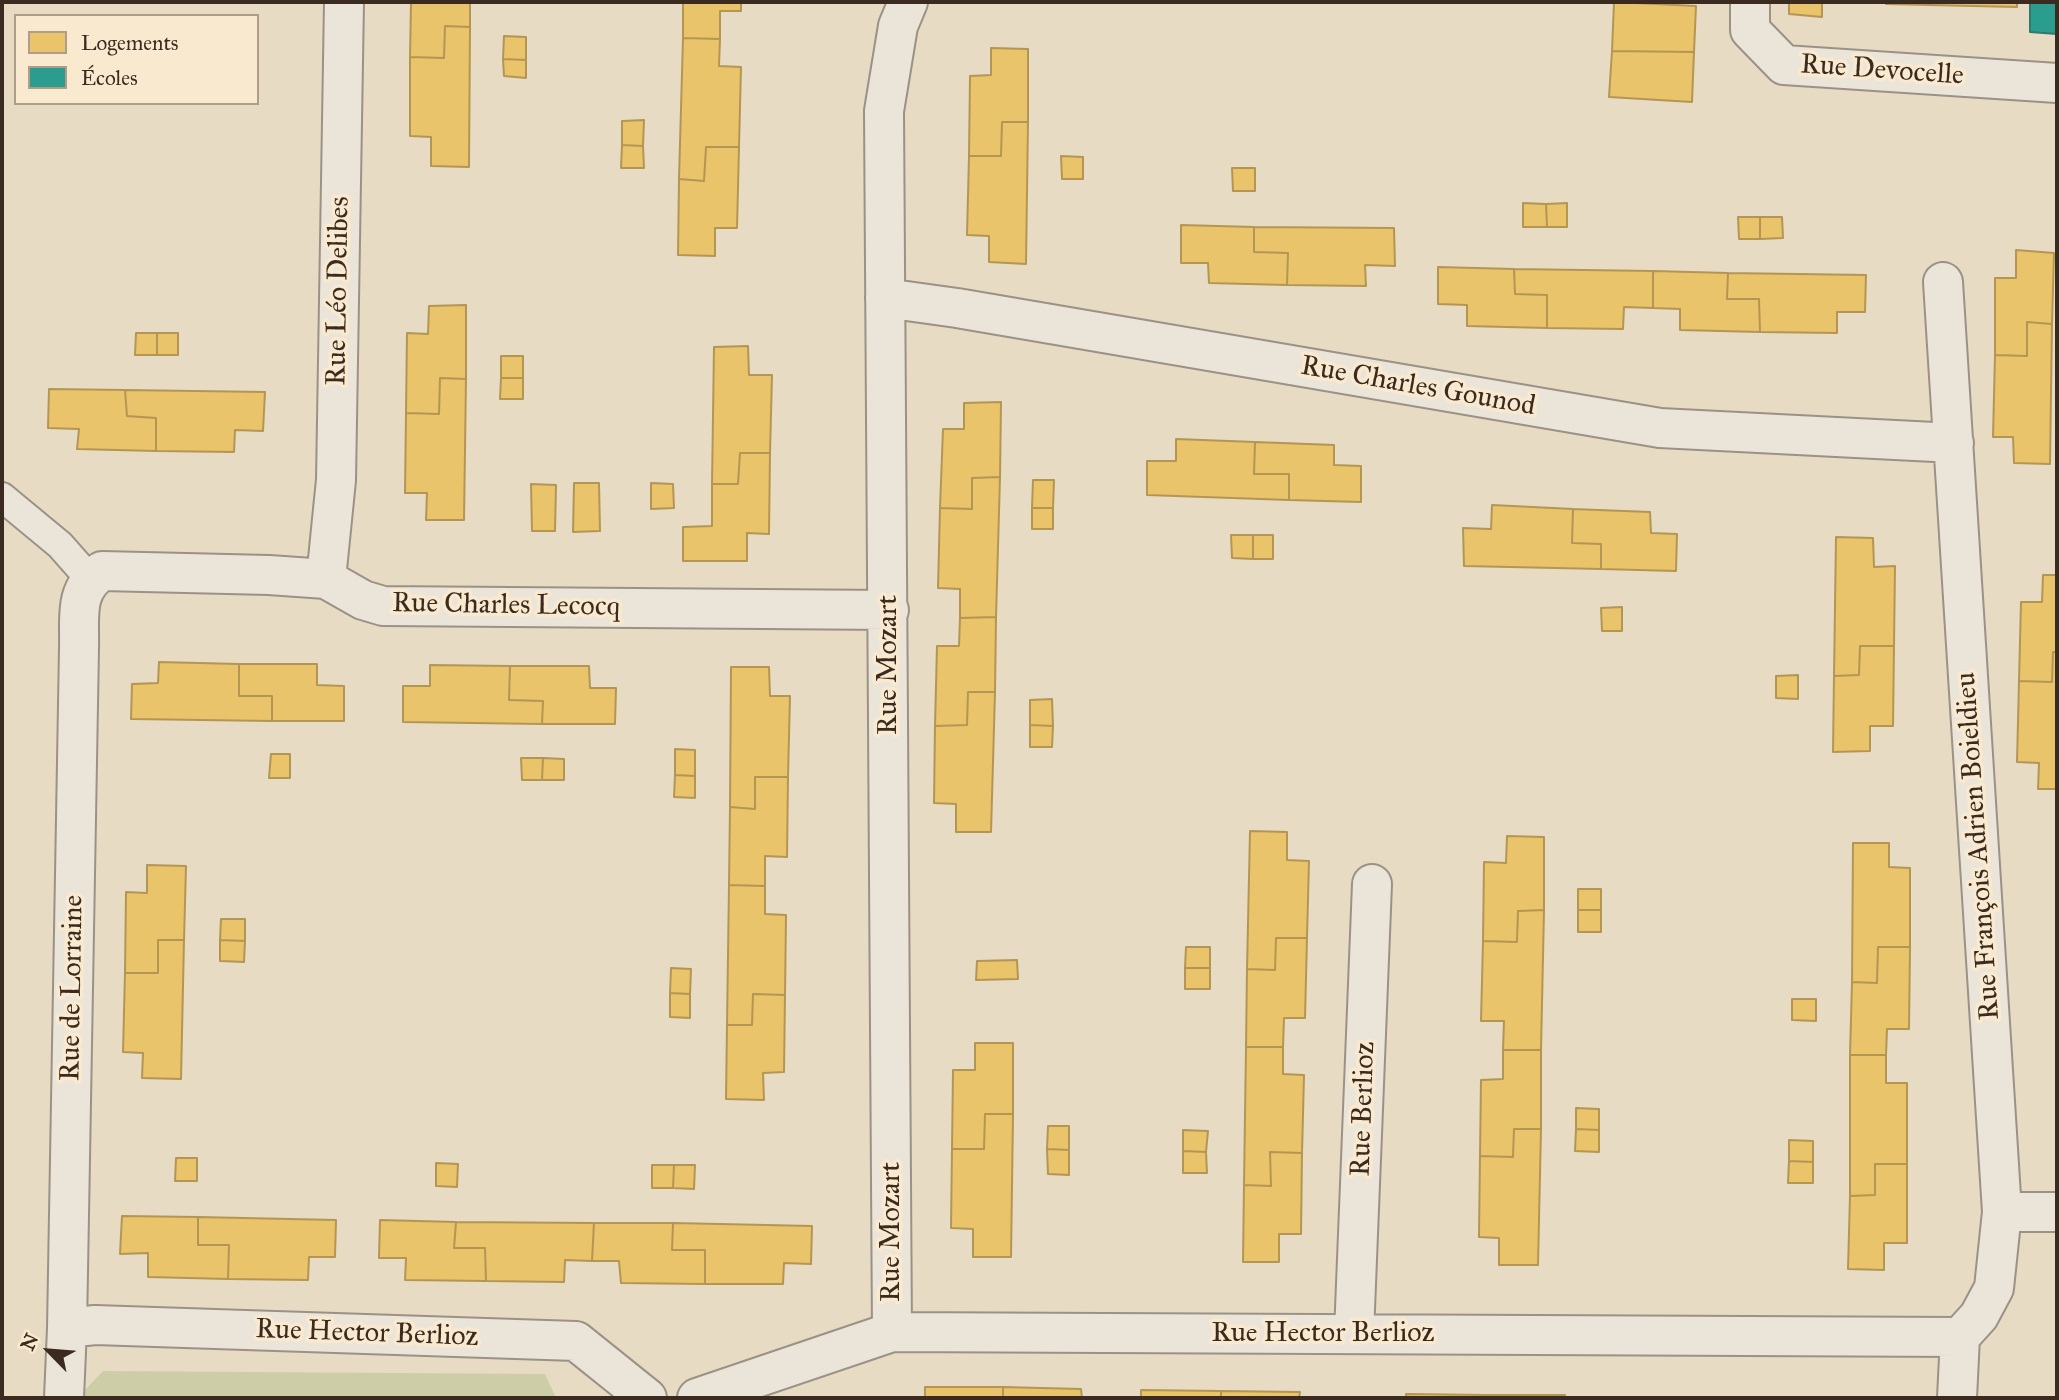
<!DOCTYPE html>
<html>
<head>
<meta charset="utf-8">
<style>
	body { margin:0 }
	#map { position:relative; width:2059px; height:1400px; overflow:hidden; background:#e7dbc4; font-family:"IM FELL Great Primer",serif }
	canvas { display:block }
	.frame { position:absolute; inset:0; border:4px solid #3a2a20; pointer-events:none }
	.legend { position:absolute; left:14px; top:14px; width:245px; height:91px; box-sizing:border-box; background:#f9eacf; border:2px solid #ad9d89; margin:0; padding:9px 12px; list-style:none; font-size:21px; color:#3a2a20 }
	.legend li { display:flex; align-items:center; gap:14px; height:35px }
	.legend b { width:35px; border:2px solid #ad9d89 }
	.north { position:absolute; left:14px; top:1316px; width:70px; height:70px; -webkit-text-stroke:5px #f9eacf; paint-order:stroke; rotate:295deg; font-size:19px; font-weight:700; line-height:28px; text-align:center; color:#3a2a20 }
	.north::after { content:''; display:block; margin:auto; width:24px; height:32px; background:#3a2a20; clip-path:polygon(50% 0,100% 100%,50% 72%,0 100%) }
</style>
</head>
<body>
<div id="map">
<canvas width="2059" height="1400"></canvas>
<div class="frame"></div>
<ul class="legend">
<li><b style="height:19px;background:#e9c46a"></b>Logements</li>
<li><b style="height:19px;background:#2a9d8f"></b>Écoles</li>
</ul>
<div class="north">N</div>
</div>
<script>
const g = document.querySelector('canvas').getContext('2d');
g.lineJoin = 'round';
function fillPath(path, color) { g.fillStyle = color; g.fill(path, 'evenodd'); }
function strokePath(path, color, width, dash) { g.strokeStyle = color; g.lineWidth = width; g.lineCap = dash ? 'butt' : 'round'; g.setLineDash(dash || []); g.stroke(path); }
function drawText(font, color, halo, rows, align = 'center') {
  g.font = font + ' "IM FELL Great Primer",serif'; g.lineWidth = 7; g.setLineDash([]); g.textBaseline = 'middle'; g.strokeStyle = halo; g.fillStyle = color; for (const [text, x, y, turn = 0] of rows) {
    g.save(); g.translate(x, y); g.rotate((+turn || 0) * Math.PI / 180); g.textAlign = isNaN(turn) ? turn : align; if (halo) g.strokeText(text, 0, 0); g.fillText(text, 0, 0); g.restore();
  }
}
fillPath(new Path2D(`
	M103,1371L545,1374L556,1398H84V1391Z`), '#cdcea8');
const homes = new Path2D(`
	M411,2H470V27L445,26L444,58L410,57Z
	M683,2H741V11H720V39L683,38Z
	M1614,2L1696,6L1694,52L1612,51Z
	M1789,2H1822V17L1789,14Z
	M1886,2H2017V7L1886,4Z
	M445,26L470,27L469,167L431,166V137L410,136V57L444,58Z
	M504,36L526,37V60L503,59Z
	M683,38L720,39L719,66L741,67L739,147H706L704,181L679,179Z
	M991,48L1028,49V122H1002L1001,156H969L970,76L991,75Z
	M1612,51L1694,52L1692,102L1609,97Z
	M503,59L526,60V78L504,76Z
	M644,120L643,146L622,145V121Z
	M1002,122H1028L1026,264L989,262V236L967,235L969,156H1001Z
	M622,145L643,146L644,168H621Z
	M706,147H739L737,228H715V256L678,255L679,179L704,181Z
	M1061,156L1083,157V179H1062Z
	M1232,168H1255V191H1233Z
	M1523,203L1546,204L1547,227H1523Z
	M1567,203V227H1547L1546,204Z
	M1738,217H1760V239H1739Z
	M1760,217H1782L1783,238L1760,239Z
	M1181,225L1254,227V252L1288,253L1287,285L1209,283L1208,263H1181Z
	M1254,227L1394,228L1395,266L1365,265L1366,286L1287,285L1288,253L1254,252Z
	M2016,250L2054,253L2052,324L2027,322V356L1995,355V278H2016Z
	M1438,267L1514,269L1515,294L1547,295V328L1467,326V305L1438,304Z
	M1514,269L1653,271V308L1624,307L1623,329L1547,328V295L1515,294Z
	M1653,271L1728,273L1727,299H1759L1760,332L1680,330V309L1653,308Z
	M1728,273L1866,275L1865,312H1837V333L1760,332L1759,299H1727Z
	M466,305V379L440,378L439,414L406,413L407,333L428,334L429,306Z
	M2027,322L2052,324L2050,464L2014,463L2013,437H1993L1995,355L2027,356Z
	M136,333H157V355H135Z
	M157,333H178V355H157Z
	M748,346L749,375H772L770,453H740L738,484H712L714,347Z
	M501,356H523V378H501Z
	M440,378L466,379L464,520H426L427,493H405L406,413L439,414Z
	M501,378H523V399H500Z
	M49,389L125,390L127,416L156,418V451L77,449L79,429L48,428Z
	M125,390L265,392L263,431L235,430L234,452L156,451V418L127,416Z
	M1001,402L1000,477L972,478V509L940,508L943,429H964V403Z
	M1176,439L1255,442L1254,474H1289V500L1147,495V461H1176Z
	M1255,442L1334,445V465L1361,466V502L1289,500V474H1254Z
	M740,453H770L769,534L747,533V561H683V527L712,526V484H738Z
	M1000,477L996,617L960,618V589L938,588L940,508L972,509V478Z
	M1033,480H1054L1053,508H1032Z
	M574,483H599L600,531L573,532Z
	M651,483L673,484L674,508L651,509Z
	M531,484L556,485L555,531H532Z
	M1492,505L1573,509L1572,543L1601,544V569L1464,566L1463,528L1491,529Z
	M1032,508H1053V529H1032Z
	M1573,509L1650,512L1651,533L1677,534L1676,571L1601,569V544L1572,543Z
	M1231,535H1253V559L1232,558Z
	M1253,535H1273V559H1253Z
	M1836,537L1873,538L1874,567L1895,566L1894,646H1860L1859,675L1834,676Z
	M2043,575H2057V652H2053L2052,682L2019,681L2021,602H2042Z
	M1622,607V631H1602L1601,608Z
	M996,617L995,692H968L967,725L935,726L937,646H959L960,618Z
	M1860,646H1894L1893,726H1870V751L1833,752L1834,676L1859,675Z
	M2053,652H2057V789H2038L2039,763L2017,762L2019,681L2052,682Z
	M159,662L239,664V696H272V721L131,719L132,684L158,683Z
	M239,664H317V685L344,686V721H272V696H239Z
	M430,665L510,666L509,700L543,701L542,724L403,722V686H430Z
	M510,666H589L590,688H616L615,724H542L543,701L509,700Z
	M731,667H769L770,696H790L788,777H755V809L730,807Z
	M1798,675V699L1776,698V676Z
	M968,692H995L991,832H956V804L934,803L935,726L967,725Z
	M1052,699L1053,726L1030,725V700Z
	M1030,725L1053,726L1052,747H1030Z
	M675,749L695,750V776L675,775Z
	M271,754H290V778H269Z
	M521,758H543L542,780H522Z
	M543,758L564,759V780H542Z
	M675,775L695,776V798L674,797Z
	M755,777H788L787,857L765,856V886L729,885L730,807L755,809Z
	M1250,831L1287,832V860L1309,861L1307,938H1276L1275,970L1247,969Z
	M1507,836L1544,837V910L1518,911L1517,942L1483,941L1484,862L1506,863Z
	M1853,843H1889V867L1910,868V947H1878L1877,983L1852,982Z
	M147,865L186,866L184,940H158V973H125L126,892L147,893Z
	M729,885L765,886V914L786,915L785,995L753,994L752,1025H727Z
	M1578,889H1601V910H1578Z
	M1544,910L1541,1050H1503L1504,1021H1481L1483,941L1517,942L1518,911Z
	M1578,910H1601V932H1578Z
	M221,919H245V941L220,940Z
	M1276,938H1307L1305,1018H1284L1283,1047H1246L1247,969L1275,970Z
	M158,940H184L181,1079L142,1078L143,1053L123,1052L125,973H158Z
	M220,940L245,941L244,962L220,961Z
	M1186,947H1210V968H1185Z
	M1878,947H1910L1909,1029H1887L1886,1055H1850L1852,982L1877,983Z
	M1017,960L1018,979L976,980L977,961Z
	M671,968L691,969L690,994L670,993Z
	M1185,968H1210V989H1185Z
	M670,993L690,994V1018L670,1017Z
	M753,994L785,995L784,1072L763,1073L764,1100L726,1099L727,1025H752Z
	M1792,999H1816V1021L1792,1020Z
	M975,1043H1013V1114H985L984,1149H952L953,1070H975Z
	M1246,1047H1283V1074L1304,1075L1302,1153L1270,1152L1271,1186L1244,1185Z
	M1503,1050H1541V1129H1514L1513,1157L1480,1156L1481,1080L1503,1079Z
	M1850,1055H1886V1083H1907V1164H1875V1195L1850,1196Z
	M1576,1108L1599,1109V1130L1576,1129Z
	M985,1114H1013L1011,1257H973V1229L951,1228L952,1149H984Z
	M1048,1126H1069V1150L1047,1149Z
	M1514,1129H1541L1538,1265H1499V1238L1479,1237L1480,1156L1513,1157Z
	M1576,1129L1599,1130V1152L1575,1151Z
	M1183,1130L1208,1131L1206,1152L1183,1151Z
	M1789,1140L1813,1141V1162L1789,1161Z
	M1047,1149L1069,1150V1175L1048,1174Z
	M1183,1151L1206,1152L1207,1173H1183Z
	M1270,1152L1302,1153L1301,1234H1279V1262H1243L1244,1185L1271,1186Z
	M176,1158H197V1181H175Z
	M1789,1161L1813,1162V1183H1788Z
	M436,1163L458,1164L457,1187L436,1186Z
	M1875,1164H1907V1243H1884V1270L1848,1269L1850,1196L1875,1195Z
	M652,1165H674L673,1188H652Z
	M674,1165H695L694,1189L673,1188Z
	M122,1216L198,1217V1245H229L228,1279L148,1277V1253L120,1254Z
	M198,1217L336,1220L335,1257H309L308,1280L228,1279L229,1245H198Z
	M380,1220L456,1222L454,1248H485L486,1281L405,1280L406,1258H379Z
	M456,1222L594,1223L592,1261L565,1260L564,1282L486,1281L485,1248H454Z
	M594,1223H673L672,1250H705V1284L621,1283L619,1261H592Z
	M673,1223L812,1226L811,1264L784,1263L783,1284H705V1250H672Z
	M925,1387H1003V1398H925Z
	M1003,1387L1081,1389L1082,1398H1003Z
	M1141,1390L1221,1391V1398H1141Z
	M1221,1391L1300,1392L1299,1398H1221Z
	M1406,1394L1485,1395V1398H1406Z
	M1485,1395H1565V1398H1485Z`);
fillPath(homes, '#e9c46a');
strokePath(homes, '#b49654', 2);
const schools = new Path2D(`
	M2030,2H2057V34L2030,32Z`);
fillPath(schools, '#2a9d8f');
strokePath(schools, '#2f7a6e', 2);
const service = new Path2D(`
	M2,497L60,545L90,579`);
const minor = new Path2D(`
	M1750,2V30L1784,65L2057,83
	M1943,282L2002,1212L1994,1288L1979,1316L1960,1337L1957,1398
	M885,298L957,308L1660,428L1954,443
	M326,579L336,480L344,2
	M2002,1212H2057
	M67,1328L95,1325L576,1341L647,1398
	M892,1332L884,111L898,26L908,2
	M1354,1334L1372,884
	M64,1398L67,1328L79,648C80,618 73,590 102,571L269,575L326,579L363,600L383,606L889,610
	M697,1398L892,1332L1960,1337`);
strokePath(service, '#9b9285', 32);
strokePath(minor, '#9b9285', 42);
strokePath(service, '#eae4d9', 28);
strokePath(minor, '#eae4d9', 38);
drawText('28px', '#3a2a20', '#f9eacf', [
	["Rue Devocelle",1882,71,4],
	["Rue Léo Delibes",339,291,-89],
	["Rue Charles Gounod",1418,387,10],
	["Rue Charles Lecocq",506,606,1],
	["Rue Mozart",889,665,-90],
	["Rue François Adrien Boieldieu",1979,846,-94],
	["Rue de Lorraine",73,988,-89],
	["Rue Berlioz",1364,1109,-88],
	["Rue Mozart",892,1232,-90],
	["Rue Hector Berlioz",367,1334,2],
	["Rue Hector Berlioz",1323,1334]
]);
</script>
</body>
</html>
